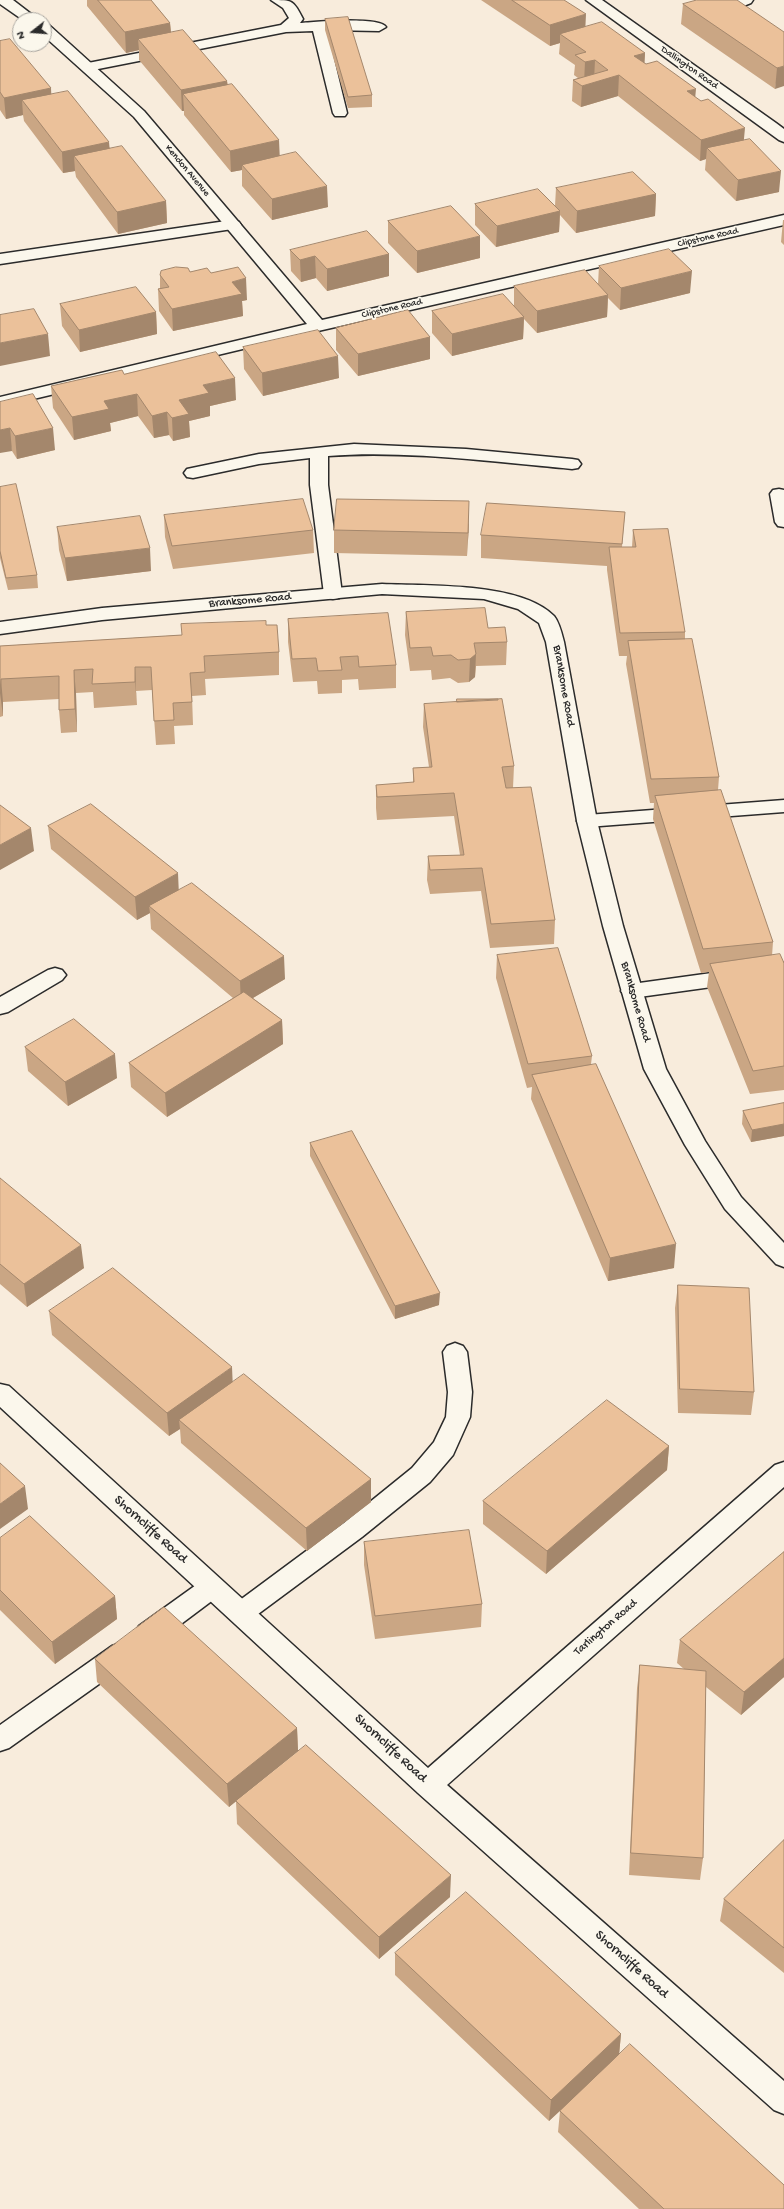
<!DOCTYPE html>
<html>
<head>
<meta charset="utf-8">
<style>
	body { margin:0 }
	#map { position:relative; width:784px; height:2209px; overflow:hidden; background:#f8ecdc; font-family:"Gochi Hand",sans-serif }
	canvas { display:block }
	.north { position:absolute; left:12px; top:12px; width:40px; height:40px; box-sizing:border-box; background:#fbf7ec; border:1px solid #a8a59f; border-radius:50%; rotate:253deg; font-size:11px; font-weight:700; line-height:16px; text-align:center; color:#2b2b2b }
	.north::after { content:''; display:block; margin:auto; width:14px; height:18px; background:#2b2b2b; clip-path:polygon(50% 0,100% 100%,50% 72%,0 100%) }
</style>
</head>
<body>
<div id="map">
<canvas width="784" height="2209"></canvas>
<div class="north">N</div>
</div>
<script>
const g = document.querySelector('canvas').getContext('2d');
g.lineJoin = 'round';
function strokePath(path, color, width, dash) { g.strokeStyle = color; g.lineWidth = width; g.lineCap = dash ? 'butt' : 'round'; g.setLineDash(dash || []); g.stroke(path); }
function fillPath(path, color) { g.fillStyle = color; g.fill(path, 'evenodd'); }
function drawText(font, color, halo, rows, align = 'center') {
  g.font = font + ' "Gochi Hand",sans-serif'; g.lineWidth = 3.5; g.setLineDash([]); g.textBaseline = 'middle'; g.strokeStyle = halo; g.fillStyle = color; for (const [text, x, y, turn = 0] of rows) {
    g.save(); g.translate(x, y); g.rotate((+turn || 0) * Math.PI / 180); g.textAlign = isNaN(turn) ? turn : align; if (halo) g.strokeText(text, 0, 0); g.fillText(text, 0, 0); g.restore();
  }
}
const lane = new Path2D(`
	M271,0C293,0 293,0 303,19L300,23C314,22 379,16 386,27L379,31L327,30L347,113L345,116H335L333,113L313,31L286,32L88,71L81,67L88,63L281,25L289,18L283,8Z
	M735,0H753L751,3L736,9L729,5Z
	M233,220L239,222L241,225L239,228L0,264V254Z
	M354,444L466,449L572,459L578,460L581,464L578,468L572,469C494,462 406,450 328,456V485L342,594L339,598L333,599L327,598L324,594L310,485V458L259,464L193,478L187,477L184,473L187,469L259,454Z
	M779,489L784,490V527L778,526L775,522L770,494L773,490Z
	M784,800V812L587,827L580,826L577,821L580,816L587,815Z
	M784,963V977L632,998L625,996L621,991L625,986L632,984Z
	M455,1343L463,1346L467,1352L472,1392L470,1417L453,1455L430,1482L362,1537L250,1620L241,1624L232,1620L228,1613L232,1606L344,1523L412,1468L434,1442L446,1417L448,1392L443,1352L447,1346Z
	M212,1577L221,1580L225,1587L221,1594L157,1642L148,1645L139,1642L135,1634L139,1626L203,1580Z
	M121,1643L130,1646L134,1654L130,1662L9,1748L0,1751V1725L112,1646Z`);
const street = new Path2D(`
	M0,0H13L39,20H23L0,4Z
	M586,0H602L776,123L784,129V142L779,140Z
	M44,24L49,25L144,111L322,320L784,215V225L318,331L0,407V397L307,324L134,117L44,36Z
	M382,584C428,586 521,582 554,616C559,622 562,634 564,642L597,821L623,926L666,1069L705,1141L741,1197L784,1243V1267L776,1264L725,1209L685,1145L644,1069L603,926L577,821L546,642L539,623L518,609L484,599L382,594L102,620L0,634V622L102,608Z
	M55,968L62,970L66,975L62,980L8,1012L0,1014V997L48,970Z
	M0,1384L9,1386L428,1768L775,1465L784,1462V1487L447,1785L784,2081V2114L774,2110L418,1793L0,1407Z`);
strokePath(lane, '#2b2b2b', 3);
strokePath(street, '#2b2b2b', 3);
fillPath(lane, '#fbf7ec');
fillPath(street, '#fbf7ec');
fillPath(new Path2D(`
	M87,0H151L170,23L171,33L227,81L228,85L280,156L328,207L272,220L242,186V170L231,172L184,115V111H182L139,60V50L126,53L87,6Z
	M481,0H564L585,27L645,53L644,63L695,97L744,141L779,192L736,201L705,170L706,159L700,161L618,96L581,107L572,101L573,80L578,78L574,75L575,65L559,54L560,43L550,46Z
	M683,4L784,32L775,89L681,24Z
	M325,19L372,95V107L348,108L325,30Z
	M0,41L51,88V94L110,148L166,201L167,223L118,234L76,177L75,171L63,173L24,121L23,115L6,119L0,110Z
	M556,188L656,194L655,216L576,233L560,215L559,232L496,247L475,225V204L555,206Z
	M783,220H784V245L781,242Z
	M388,221L480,258L417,273L388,243Z
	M290,250L389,254V276L327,291L316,278L301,282L291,271Z
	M599,266L690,293L620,310L608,298L607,317L537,333L524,319L523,339L452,356L432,333V311L514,305V286L598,284Z
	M190,272L211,273L247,300L242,301L243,316L173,331L159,311L158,289L160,288V275Z
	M60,304L156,312L157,334L80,352L62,326Z
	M336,328L430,337V359L358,376L336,350Z
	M243,347L339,378L263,396L244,369Z
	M124,374L236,400L210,406V416L189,421L190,437L173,441L169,435L154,438L138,416L110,423L111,431L74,440L53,408L51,386Z
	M0,402L55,450L17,459L12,451Z
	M0,487L37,575L38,588L8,590L0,558Z
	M625,512L622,547H632L633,530L685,632V639L719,777L718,790L773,942L772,956L784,963V1090L750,1094L707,987L709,972L701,973L653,819L654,803H650L626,664L627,656H619L607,570V566L481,558V535Z
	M164,515L313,530L314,553L173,569L165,537Z
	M469,524L467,556L334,553V530Z
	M57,527L151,571L67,581L59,550Z
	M406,612L488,628L507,642L506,665L476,666L475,677L469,682L458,683L450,678L432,680L431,670L410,671L405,635Z
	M288,619L396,665V688L359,690L358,679L342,680V693L318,694L317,681L293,682L288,642Z
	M266,625L279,652V675L205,679L206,695L192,696L193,725L174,726L175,744L156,745L152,690L136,691L137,705L94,708L93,692L76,693L77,732L61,733L59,710V699L3,702V716L0,717V646L182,635Z
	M424,704L514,766L513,788L555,920L554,944L490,948L481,891L430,894L427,880L428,856L460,855L454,816L377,820L376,808V785L413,783V768L429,767L423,727Z
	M48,826L179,890L285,979L253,998L282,1020L283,1044L167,1117L131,1087L129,1063L233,998L151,929L150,913L137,920L51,849Z
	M497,955L592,1056L591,1064L674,1268L608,1281L531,1099L532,1087L527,1088L496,978Z
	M25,1047L117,1078L68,1106L28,1071Z
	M784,1103V1136L751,1142L742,1124L743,1111Z
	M310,1143L439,1305L395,1319L310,1156Z
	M0,1178L84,1268L27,1307L0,1284Z
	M678,1285L754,1392L751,1415L678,1413L675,1308Z
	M49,1311L233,1382L371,1479V1502L307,1551L181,1443L180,1429L169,1436L52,1335Z
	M669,1446L667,1470L546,1574L483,1524V1501Z
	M0,1538L115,1596L117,1619L55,1664L0,1610Z
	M364,1542L482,1604L481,1627L375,1639L364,1565Z
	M784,1552V1677L741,1715L706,1687L703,1858L700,1880L629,1875L637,1688L640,1665L684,1669L677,1663L680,1640Z
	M95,1659L297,1728L298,1751L229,1807L97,1682Z
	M236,1801L450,1897L379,1959L237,1824Z
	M784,1840V1973L720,1921L724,1899Z
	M395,1953L621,2034L619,2055L784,2209H639L558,2132L560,2111L549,2121L395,1975Z`), '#caa684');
fillPath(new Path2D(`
	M586,14L585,35L560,34V43L550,46V25Z
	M170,23L172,43L138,39L139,50L126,53L125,32Z
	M645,53L644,73L634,56Z
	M595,60L594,81L584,83L585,62Z
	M784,66V86L775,89L777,68Z
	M619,75L618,96L581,107L582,86Z
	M227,81L228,102L183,94L184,111H182L181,90Z
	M51,88L52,109L22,100L23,115L6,119L4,98Z
	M696,89L694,110L687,91Z
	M745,128L743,149L707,148L706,159L700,161L701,140Z
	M279,140L280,162L242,165V170L231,172L230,151Z
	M109,142L111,163L74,156L75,171L63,173L62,152Z
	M781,171L779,192L736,201L738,180Z
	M327,186L328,207L272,220V199Z
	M656,194L655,216L576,233L577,211Z
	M166,201L167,223L118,234L117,212Z
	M560,211L559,232L496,247L497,226Z
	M480,236V258L417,273V251Z
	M389,254V276L327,291V269Z
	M315,256L316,278L301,282L300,260Z
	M692,271L690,293L620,310L621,288Z
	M246,278L247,300L242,301L243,316L173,331L172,309L232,282Z
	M608,295L607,317L537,333V311Z
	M156,312L157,334L80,352L79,330Z
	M524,317L523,339L452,356V334Z
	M48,334L50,356L0,366V343Z
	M430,337V359L358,376V354Z
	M338,356L339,378L263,396L262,373Z
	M235,378L236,400L210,406V416L189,421L190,437L173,441L172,418L179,400L203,385Z
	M137,394L138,416L110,423L111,431L74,440L72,417L104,401Z
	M167,412L169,435L154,438L152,416Z
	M10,428L12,451L0,453V430Z
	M53,428L55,450L17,459L15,436Z
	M469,501V524L467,556L468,533Z
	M150,548L151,571L67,581L65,558Z
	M476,654L475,677L469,682L470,659Z
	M135,667L136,691L137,705L135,682Z
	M74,670L76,693L77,732L75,709Z
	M1,679L3,702V716L0,693Z
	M31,828L34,851L0,870V845Z
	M178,873L179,896L149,906L150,913L137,920L135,897Z
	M284,956L285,979L241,1005L240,981Z
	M282,1020L283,1044L167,1117L165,1093Z
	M115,1054L117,1078L68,1106L65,1082Z
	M784,1124V1136L751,1142L752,1130Z
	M676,1244L674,1268L608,1281L610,1258Z
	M81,1245L84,1268L27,1307L24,1284Z
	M440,1293L439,1305L395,1319V1306Z
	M232,1367L233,1390L179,1420L180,1429L169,1436L167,1413Z
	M669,1446L667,1470L546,1574L547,1551Z
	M371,1479V1502L307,1551L306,1528Z
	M25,1486L28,1509L0,1529V1504Z
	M115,1596L117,1619L55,1664L52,1642Z
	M784,1658V1677L741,1715L744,1692Z
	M297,1728L298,1751L229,1807L227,1784Z
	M451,1875L450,1897L379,1959V1937Z
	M621,2034L619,2055L549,2121L551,2100Z`), '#a4876c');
const building = new Path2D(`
	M98,0H151L170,23L125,32Z
	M512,0H564L586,14L550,25Z
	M697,0H737L784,32V66L777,68L683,4Z
	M348,17L372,95L348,97L325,19Z
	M602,22L645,53L634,56L646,64L657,61L696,89L687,91L701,101L708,99L745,128L701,140L619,75L582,86L573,80L608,70L595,60L585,62L575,55L586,52L560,34Z
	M183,30L227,81L181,90L138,39Z
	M10,39L51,88L4,98L0,92V41Z
	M232,84L279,140L230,151L183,94Z
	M68,91L109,142L62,152L22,100Z
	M750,139L781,171L738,180L707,148Z
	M122,146L166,201L117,212L74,156Z
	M296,152L327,186L272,199L242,165Z
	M633,172L656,194L577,211L556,188Z
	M538,189L560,211L497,226L475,204Z
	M451,206L480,236L417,251L388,221Z
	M367,231L389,254L327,269L315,256L300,260L290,250Z
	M669,249L692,271L621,288L599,266Z
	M176,267L188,268L190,272L207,268L211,273L238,267L246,278L232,282L242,294L172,309L158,289L169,287L160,275L161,271Z
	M585,270L608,295L537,311L514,286Z
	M136,287L156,312L79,330L60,304Z
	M503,294L524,317L452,334L432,311Z
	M34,309L48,334L0,343V315Z
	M408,310L430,337L358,354L336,328Z
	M318,330L338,356L262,373L243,347Z
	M216,352L235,378L203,385L209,393L179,400L189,414L172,418L167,412L152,416L137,394L104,401L109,409L72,417L51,386L122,370L124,374Z
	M33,394L53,428L15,436L10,428L0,430V402Z
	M16,484L37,575L6,578L0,551V487Z
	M303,499L313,530L172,546L164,515Z
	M337,499L469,501L468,533L334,530Z
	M487,503L625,512L622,544L481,535Z
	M140,516L150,548L65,558L57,527Z
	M668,529L685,632L620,633L609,547H636L633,530Z
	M485,608L488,628L505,627L507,642L474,643L476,654L470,659L458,660L451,655L433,656L431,647L410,648L406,612Z
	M388,613L396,665L359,667L358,656L340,657L342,670L318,671L316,658L292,659L288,619Z
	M266,621V625H277L279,652L204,656L205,672L190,673L192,702L173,703L174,720L154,721L151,667H135V682L92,684L93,669L74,670L75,709L59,710V676L1,679L0,693V646L182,635L181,624Z
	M692,639L719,777L651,779L628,641Z
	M457,699H498V700L457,702Z
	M502,699L514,766L502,767L506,788L531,787L555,920L491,924L482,868L430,870L428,856L464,855L454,793L377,797L376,785L414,782L413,768L432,767L424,704Z
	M721,790L773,942L703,949L655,796Z
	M91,804L178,873L135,897L48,826Z
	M0,805L31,828L0,845Z
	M192,883L284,956L240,981L149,906Z
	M558,948L592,1056L528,1064L497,955Z
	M780,954L784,963V1066L753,1071L710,964Z
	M244,992L282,1020L165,1093L129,1063Z
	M74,1019L115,1054L65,1082L25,1047Z
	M596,1064L676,1244L610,1258L532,1075Z
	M784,1103V1124L752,1130L743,1111Z
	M352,1131L440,1293L395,1306L310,1143Z
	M0,1178L81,1245L24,1284L0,1264Z
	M113,1268L232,1367L167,1413L49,1311Z
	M678,1285L749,1288L754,1392L680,1389Z
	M244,1374L371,1479L306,1528L179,1420Z
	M607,1400L669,1446L547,1551L483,1501Z
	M0,1463L25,1486L0,1504Z
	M30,1516L115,1596L52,1642L0,1590V1538Z
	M469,1530L482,1604L375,1616L364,1542Z
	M784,1552V1658L744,1692L680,1640Z
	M164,1607L297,1728L227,1784L95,1659Z
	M640,1665L706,1671L703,1858L631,1853Z
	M306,1745L451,1875L379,1937L236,1801Z
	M784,1840V1948L724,1899Z
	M466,1892L621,2034L551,2100L395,1953Z
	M630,2044L784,2185V2209H664L560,2111Z`);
fillPath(building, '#ebc19a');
strokePath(building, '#a4876c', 1);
drawText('10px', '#2b2b2b', '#fbf7ec', [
	["Dallington Road",689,68,35],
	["Kendon Avenue",187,171,50],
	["Clipstone Road",708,238,-13],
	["Clipstone Road",392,309,-13]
]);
drawText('12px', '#2b2b2b', '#fbf7ec', [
	["Branksome Road",250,601,-5],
	["Branksome Road",563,686,80],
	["Branksome Road",635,1002,74],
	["Tarlington Road",606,1628,-41]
]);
drawText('14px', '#2b2b2b', '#fbf7ec', [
	["Shorncliffe Road",150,1530,42],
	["Shorncliffe Road",390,1749,43],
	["Shorncliffe Road",631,1965,42]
]);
</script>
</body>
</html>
